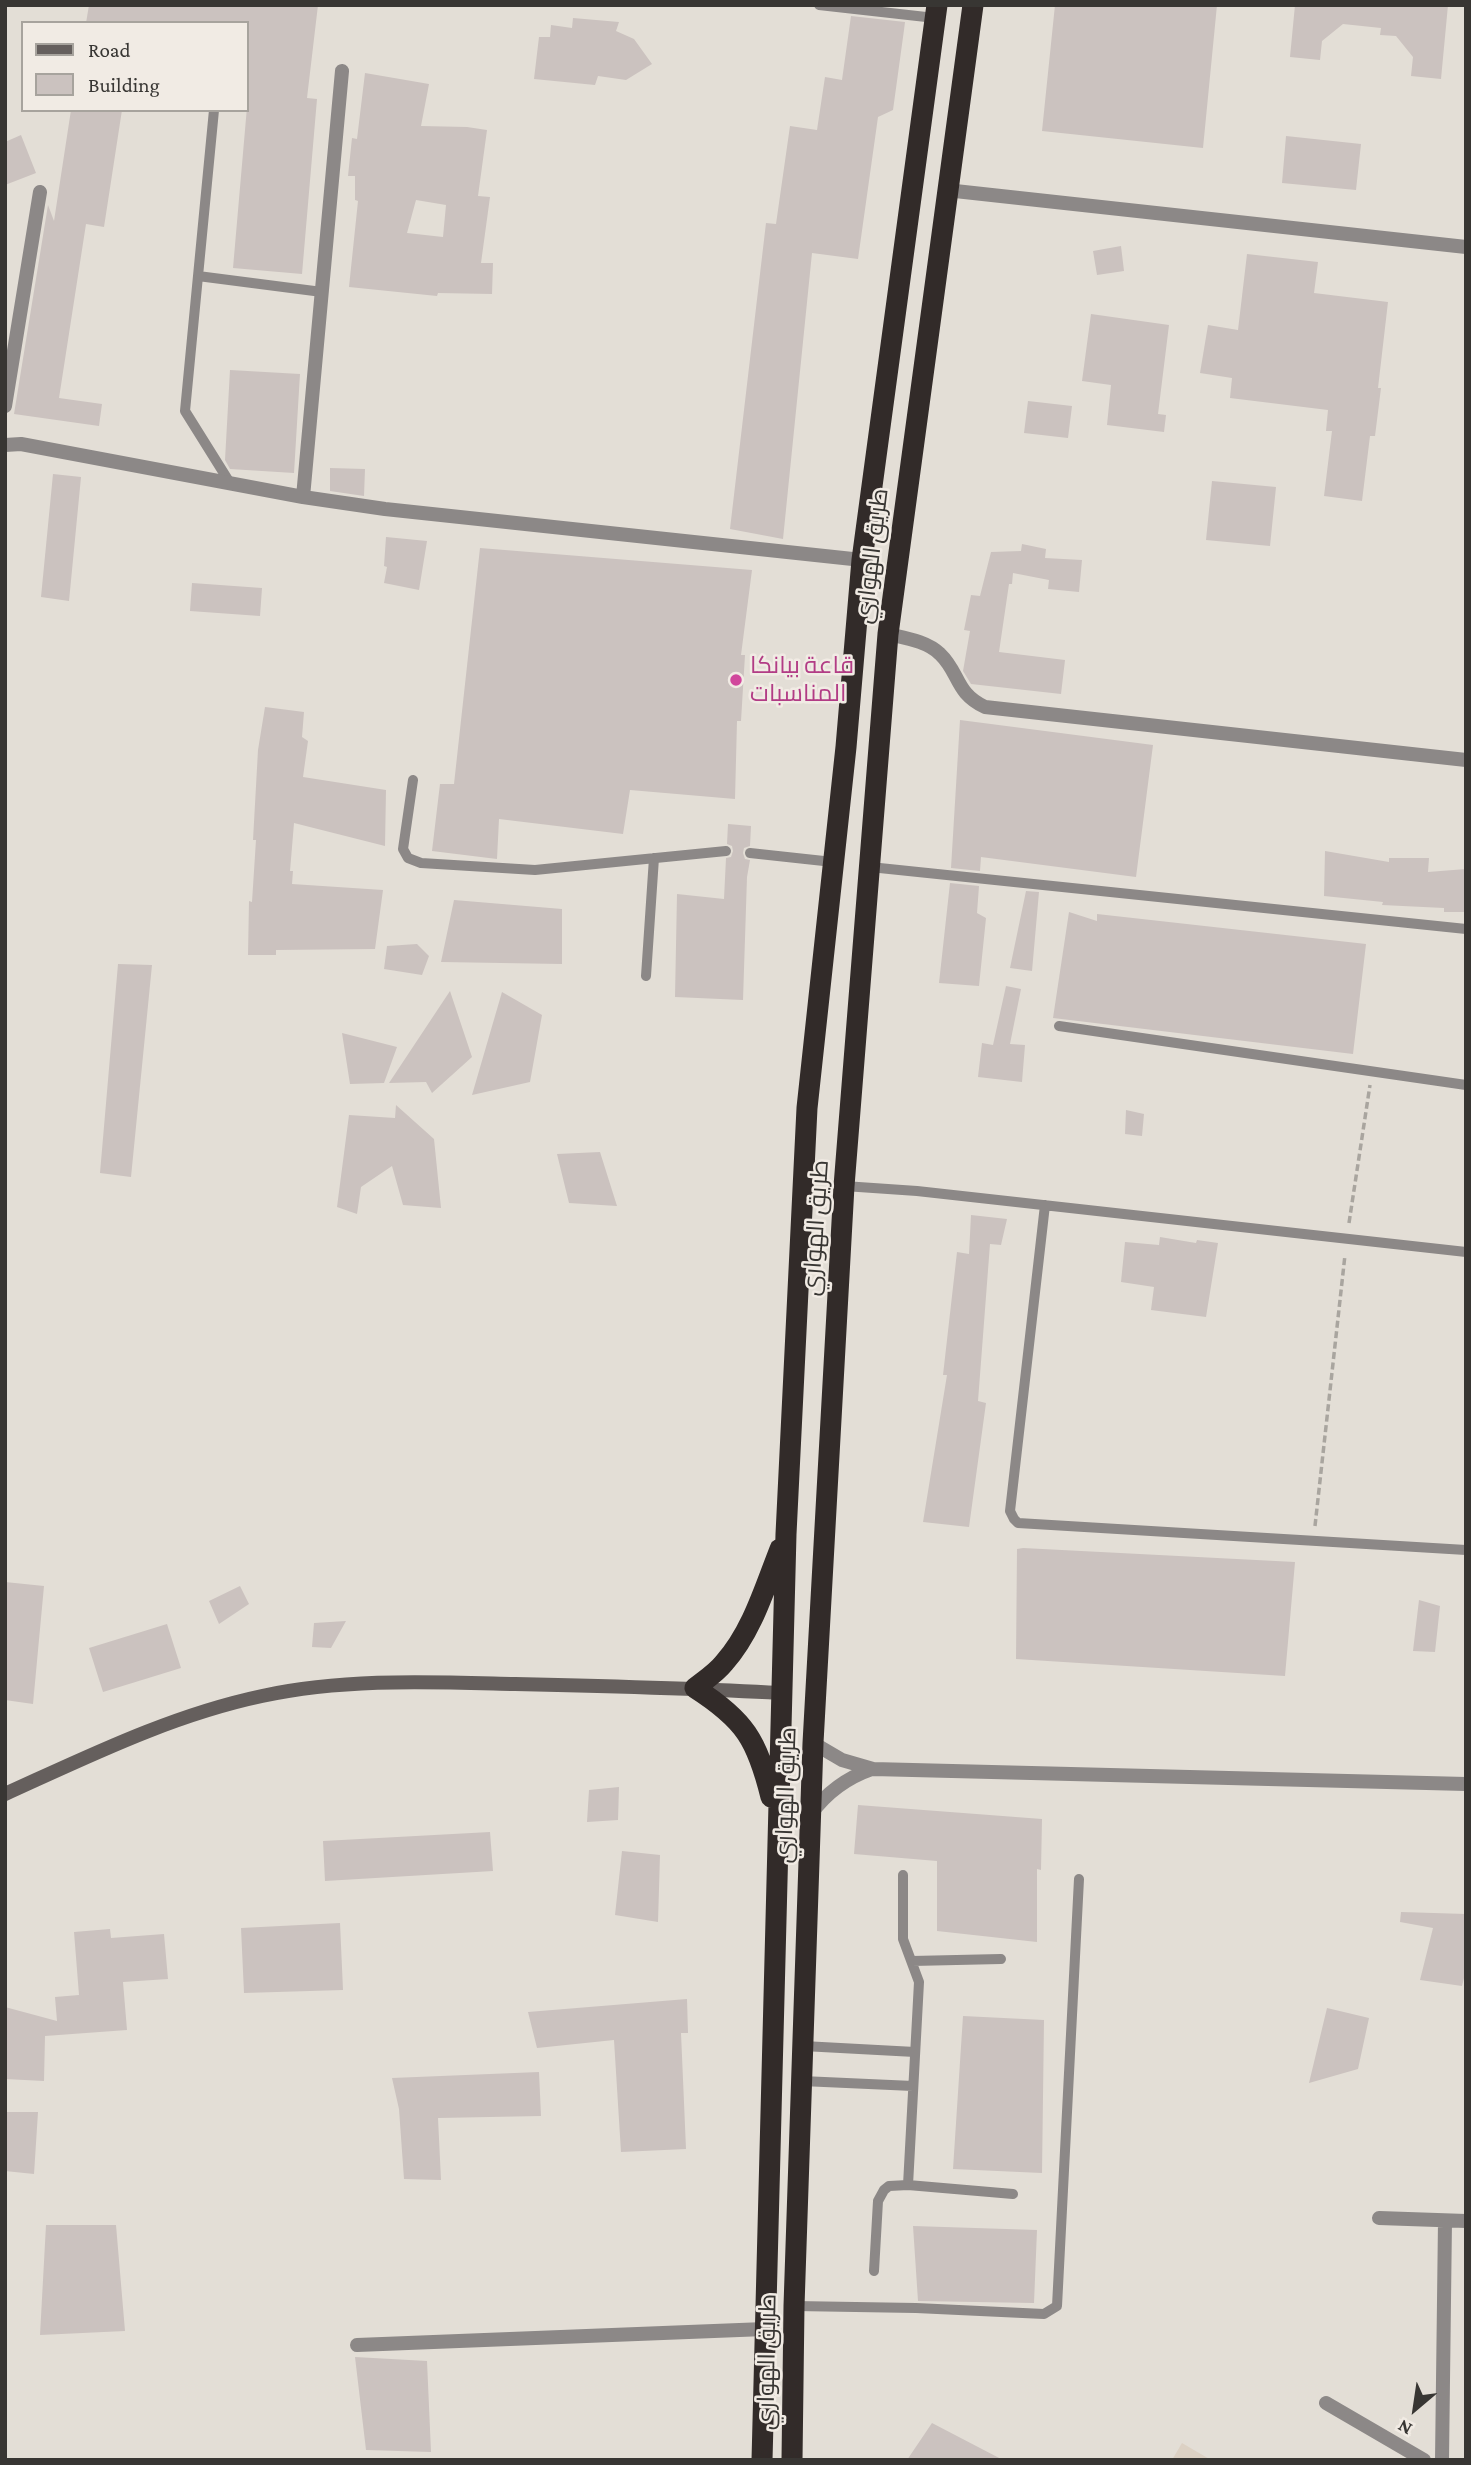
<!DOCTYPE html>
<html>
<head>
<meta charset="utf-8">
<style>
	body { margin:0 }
	#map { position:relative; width:1471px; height:2465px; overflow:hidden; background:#e3ded6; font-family:"Crimson Pro",serif }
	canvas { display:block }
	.frame { position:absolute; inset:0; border:7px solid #383633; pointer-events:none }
	.legend { position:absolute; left:21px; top:21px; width:228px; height:91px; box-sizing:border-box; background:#f1ebe4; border:2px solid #a7a39d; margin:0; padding:9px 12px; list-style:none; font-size:21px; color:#383633 }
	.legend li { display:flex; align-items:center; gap:14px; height:35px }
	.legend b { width:35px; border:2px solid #a7a39d }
	.north { position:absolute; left:1380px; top:2374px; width:70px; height:70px; -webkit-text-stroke:5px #f1ebe4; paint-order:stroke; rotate:209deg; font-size:19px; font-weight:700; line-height:28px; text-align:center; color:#383633 }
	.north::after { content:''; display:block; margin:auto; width:24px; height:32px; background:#383633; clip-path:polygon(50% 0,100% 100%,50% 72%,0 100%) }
</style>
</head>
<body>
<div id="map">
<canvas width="1471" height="2465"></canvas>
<div class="frame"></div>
<ul class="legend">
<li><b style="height:9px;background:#655f5d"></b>Road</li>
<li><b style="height:19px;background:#cbc2bf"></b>Building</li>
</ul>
<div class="north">N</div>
</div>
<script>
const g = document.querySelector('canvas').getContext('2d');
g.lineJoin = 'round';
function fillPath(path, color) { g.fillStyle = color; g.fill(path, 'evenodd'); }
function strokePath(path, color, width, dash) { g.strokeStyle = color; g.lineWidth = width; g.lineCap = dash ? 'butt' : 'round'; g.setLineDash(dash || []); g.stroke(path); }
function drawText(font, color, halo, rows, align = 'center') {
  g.font = font + ' "Crimson Pro",Cairo,serif'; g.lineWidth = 5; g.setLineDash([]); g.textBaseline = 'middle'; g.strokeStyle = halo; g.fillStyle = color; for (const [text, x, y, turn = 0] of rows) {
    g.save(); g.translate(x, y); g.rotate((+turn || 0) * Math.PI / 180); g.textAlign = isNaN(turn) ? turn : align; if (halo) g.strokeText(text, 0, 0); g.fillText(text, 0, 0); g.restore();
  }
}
fillPath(new Path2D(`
	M1182,2443L1211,2460H1172Z`), '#dcd1c4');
fillPath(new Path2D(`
	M89,5H318L307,98L317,99L302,274L233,268L249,84H247V23H86Z
	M1055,5H1217L1203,148L1042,131Z
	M1295,5H1448L1441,79L1411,76L1413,57L1396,36L1380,35L1381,28L1343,24L1322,41L1320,60L1290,57Z
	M851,16L905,22L904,30L893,110L878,117L858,259L812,253L783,539L730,529L766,223L776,224L790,126L817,130L825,77L842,80Z
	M573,18L619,22L616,31L634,39L652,64L626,80L598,76L595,85L534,79L539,37H550L551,25L572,28Z
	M365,73L429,84L421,126L467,127L487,130L478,196L490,197L481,263H493L492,294L438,293L437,296L349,287L358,201L355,200V176H348L352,138L357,139ZM416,200L446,205L443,237L407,233Z
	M71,110H122L104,227L86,224L59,398L102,404L99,426L14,414L48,205L54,221Z
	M21,135L36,173L5,185V142Z
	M1286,136L1361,144L1356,190L1282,183Z
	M1121,246L1124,271L1097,275L1093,251Z
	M1247,254L1318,262L1314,293L1388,302L1378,388H1381L1375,436H1370L1362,501L1324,496L1332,431H1326L1328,410L1230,398L1232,378L1200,373L1208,325L1238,330Z
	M1091,314L1169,325L1158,414L1166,415L1164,432L1107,425L1111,385L1082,381Z
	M230,370L300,374L294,473L230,469L225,460Z
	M1028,401L1072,406L1068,438L1024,433Z
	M330,468L365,469L364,496L330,491Z
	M53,474L81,477L69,601L41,597Z
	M1212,481L1276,487L1270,546L1206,540Z
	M386,537L427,541L419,590L384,583L387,567L384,566Z
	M1022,544L1046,549L1045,558L1082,560L1079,592L1048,589L1049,580L1013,573L1012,584H1009L999,652L1065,660L1061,694L971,684L963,671L970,631L964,630L971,595L980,596L991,552L1021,551Z
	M480,548L752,570L741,655H745L741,721H737L735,799L630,790L623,834L499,819L497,859L432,851L440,784H454Z
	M192,583L262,588L260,616L190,611Z
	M265,707L304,712L302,737L308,741L303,777L386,790L385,846L294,823L290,871H293L292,884L383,890L375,949L276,950V955H248L249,901L252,902L256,840H253L258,750Z
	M960,720L1153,745L1136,877L981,857L980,871L951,868Z
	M728,824L751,826L750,846L744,848L743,853L745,859L750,860L747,877L743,1000L675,997L677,894L724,899L726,858L731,857L733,851L732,846L727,844Z
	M1325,851L1389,862V858H1429L1428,872L1466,869V912H1444V908L1382,905L1383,902L1324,896Z
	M950,883L979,886L977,913L986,918L979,986L939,983Z
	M1026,891L1039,892L1032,971L1010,968Z
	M454,900L562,909V964L441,962Z
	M1069,912L1097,921V914L1366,944L1353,1054L1053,1018Z
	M417,944L429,956L422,975L384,969L387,946Z
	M118,964L152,965L131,1177L100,1173Z
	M1006,986L1021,989L1010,1044L1025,1045L1022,1082L978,1077L982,1043L993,1045Z
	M450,991L472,1057L432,1093L426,1082L389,1083Z
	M502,992L542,1015L530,1082L472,1095Z
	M342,1033L397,1047L384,1083L350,1084Z
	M396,1105L434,1139L441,1208L403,1205L392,1166L361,1187L357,1214L337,1207L349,1115L395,1118Z
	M1126,1110L1144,1114L1142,1136L1125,1134Z
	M600,1152L617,1206L569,1203L557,1154Z
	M971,1215L1007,1219L1001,1245L990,1244L978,1401L986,1403L969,1527L923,1522L947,1375H943L957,1252L969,1254Z
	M1160,1237L1196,1243L1197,1240L1218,1243L1206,1317L1151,1310L1154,1287L1121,1282L1125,1242L1159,1245Z
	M1023,1548L1295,1562L1285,1676L1016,1659L1017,1549Z
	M5,1582L44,1586L33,1704L5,1700Z
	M240,1586L249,1604L219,1624L209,1601Z
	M1419,1600L1440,1606L1435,1652L1413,1651Z
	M346,1621L331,1648L312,1647L314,1623Z
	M167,1624L181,1668L103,1692L89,1648Z
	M619,1787L618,1820L587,1822L589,1790Z
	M858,1805L1042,1819L1041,1870L1037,1869V1942L937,1931V1861L854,1854Z
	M490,1832L493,1871L325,1881L323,1841Z
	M622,1851L660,1855L658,1922L615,1915Z
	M1401,1912L1466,1914V1970L1462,1986L1420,1980L1433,1928L1400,1922Z
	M340,1923L343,1990L244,1993L241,1928Z
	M110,1929L111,1938L164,1934L168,1979L123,1982L127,2030L45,2036L44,2081L5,2079V2007L57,2021L55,1997L79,1995L74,1932Z
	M687,1999L688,2033H681L686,2149L621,2152L614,2040L537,2048L528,2012Z
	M1327,2008L1369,2018L1358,2069L1309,2083Z
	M963,2016L1044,2020L1042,2173L953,2169Z
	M539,2072L541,2116L438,2118L441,2180L404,2179L399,2109L392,2078Z
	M5,2112H38L34,2174L5,2171Z
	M46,2225H116L125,2331L40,2335Z
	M913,2226L1037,2230L1034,2303L918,2301Z
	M355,2357L427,2361L431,2452L366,2450Z
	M932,2423L1003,2460H907Z`), '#cbc2bf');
strokePath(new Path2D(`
	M1349,1223L1370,1085
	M1315,1526L1345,1255`), '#a9a59f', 3.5, [7, 3.5]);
strokePath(new Path2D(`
	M819,5L935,18
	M214,110L185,411L230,483
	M198,276L322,292
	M413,780L403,849L408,858L421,863L535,870L726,851
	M750,853L833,862
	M870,867L1466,929
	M646,976L654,858
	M1059,1026L1466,1085
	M844,1186L917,1191L1466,1252
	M1045,1205L1010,1511L1014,1519L1018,1523L1466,1550
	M903,1875V1939L919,1982L908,2185
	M912,1961L1001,1959
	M803,2046L915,2052
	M802,2081L913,2086
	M874,2271L878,2201L884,2190L889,2186L908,2185L1013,2194
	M795,2306L916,2308L1044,2314L1057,2306L1079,1879`), '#8c8887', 10);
strokePath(new Path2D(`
	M946,190L1466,247
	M5,406L40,192
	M5,445L21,444L303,497L385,509L862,560
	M303,497L342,71
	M888,634C905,638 927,641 940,654C960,673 955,693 985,707L1466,760
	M813,1743L842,1760L873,1769L1466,1784
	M811,1814C827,1792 846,1778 872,1769
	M1379,2218L1466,2221
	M357,2345L765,2329
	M1326,2403L1424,2460
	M1442,2460L1445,2221`), '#8c8887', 14);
strokePath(new Path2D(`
	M5,1794C89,1756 172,1715 262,1696C346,1678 430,1682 515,1684C604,1686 692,1688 780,1693`), '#655f5d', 14);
strokePath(new Path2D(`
	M771,1797C757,1740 745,1720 695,1688C705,1680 716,1673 724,1663C752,1632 765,1587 780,1549
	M762,2460L786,1534L807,1108L846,747L862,560L937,5
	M792,2460L794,2306L813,1743L844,1186L888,634L973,5`), '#322b29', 21);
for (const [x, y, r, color] of [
	[736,680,7,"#d1479c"]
]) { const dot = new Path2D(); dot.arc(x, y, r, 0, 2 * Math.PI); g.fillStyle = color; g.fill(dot); strokePath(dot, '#f1ebe4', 2.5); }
drawText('24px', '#383633', '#f1ebe4', [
	["طريق الهواري",872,556,-83],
	["طريق الهواري",816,1228,-86],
	["طريق الهواري",786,1795,-88],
	["طريق الهواري",767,2362,-89]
]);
drawText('24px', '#b23c85', '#f1ebe4', [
	["قاعة بيانكا",750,666],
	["المناسبات",750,694]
], 'left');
</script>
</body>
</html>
